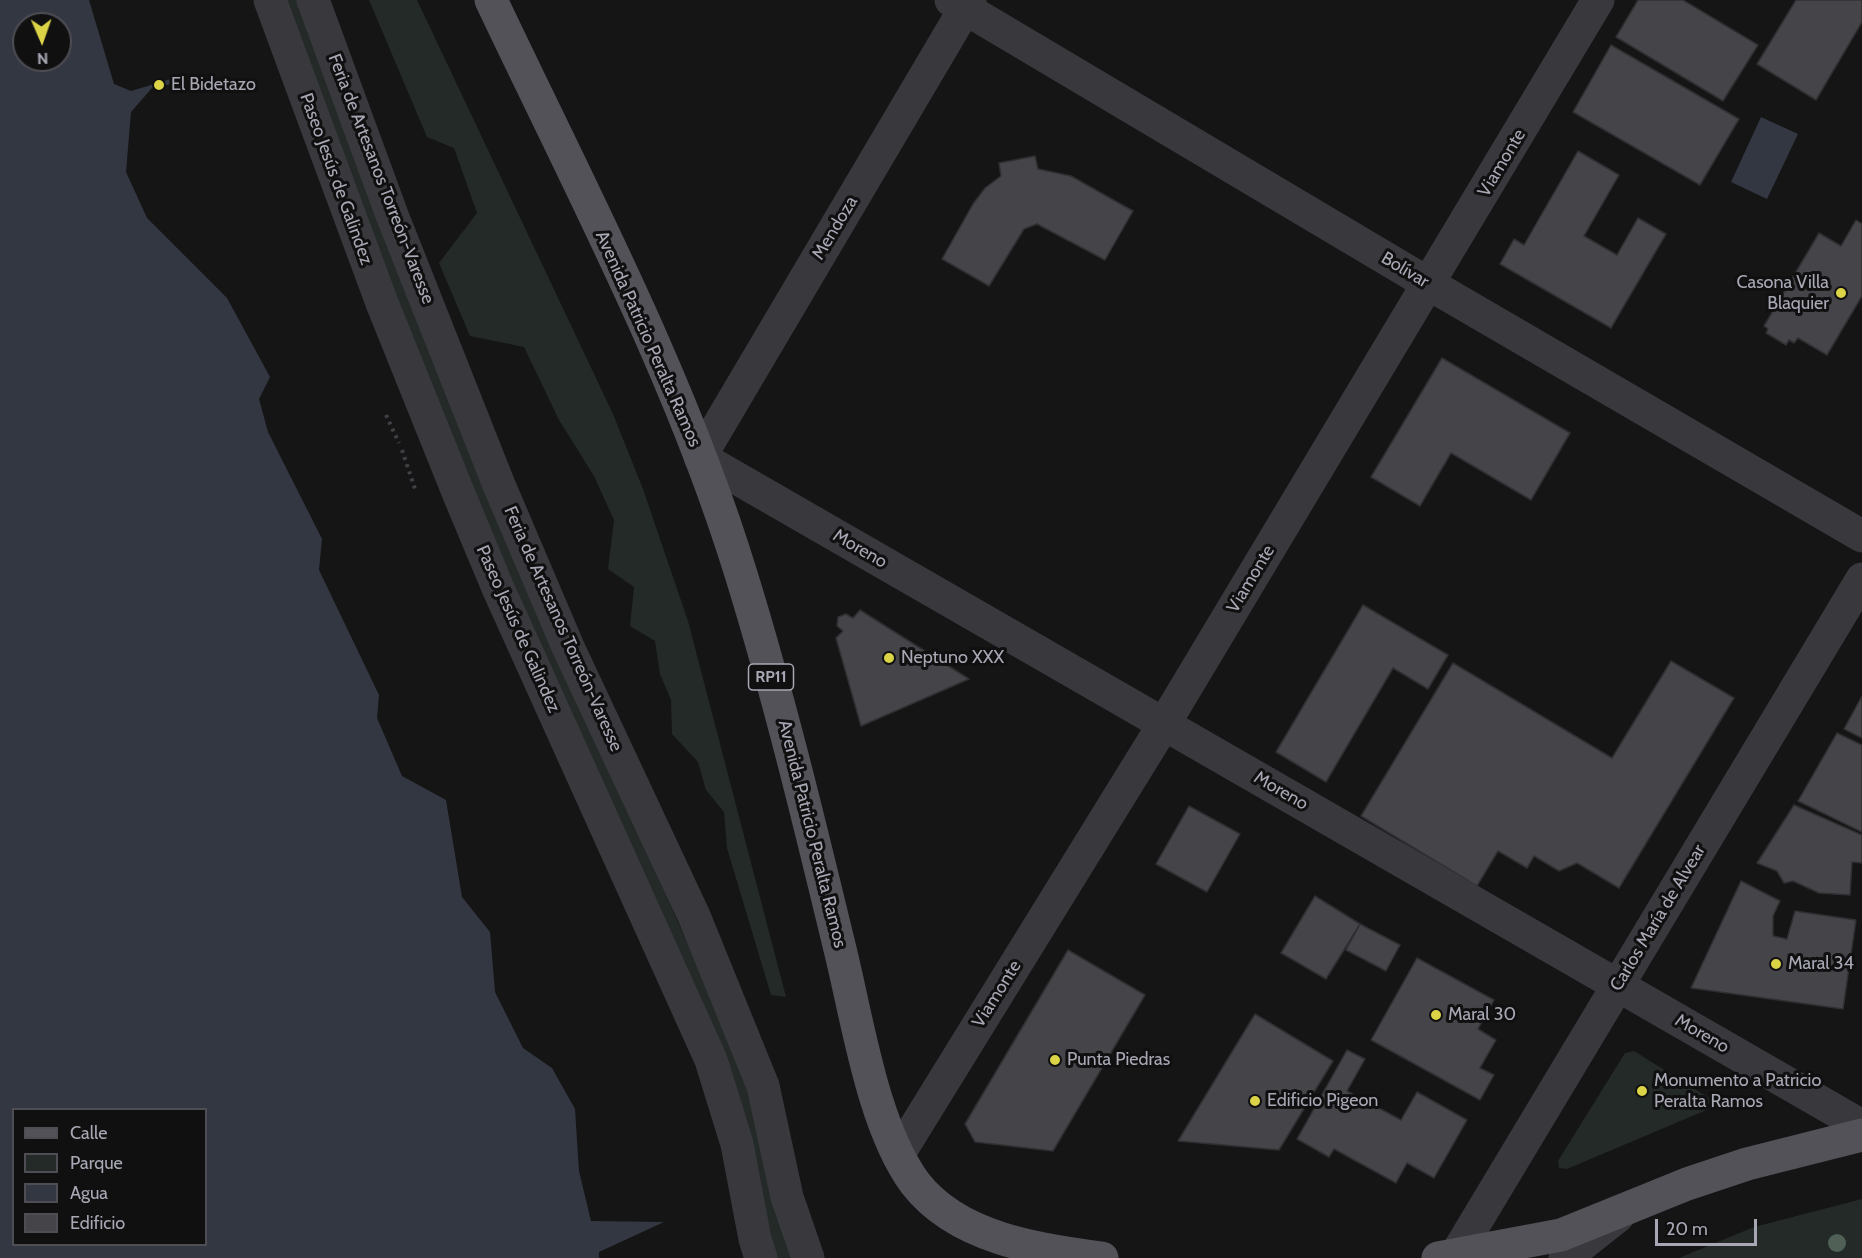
<!DOCTYPE html>
<html>
<head>
<meta charset="utf-8">
<style>
	body { margin:0 }
	#map { position:relative; width:1862px; height:1258px; overflow:hidden; background:#151516; font-family:Cabin,sans-serif }
	canvas { display:block }
	.legend { position:absolute; left:12px; top:1108px; width:195px; height:138px; box-sizing:border-box; background:#101011; border:2px solid #4d4d53; margin:0; padding:8px 10px; list-style:none; font-size:18px; color:#a8a8b5 }
	.legend li { display:flex; align-items:center; gap:12px; height:30px }
	.legend b { width:30px; border:2px solid #4d4d53 }
	.north { position:absolute; left:12px; top:12px; width:60px; height:60px; box-sizing:border-box; background:#101011; border:2px solid #4d4d53; border-radius:50%; rotate:178deg; font-size:16px; font-weight:700; line-height:24px; text-align:center; color:#a8a8b5 }
	.north::after { content:''; display:block; margin:auto; width:21px; height:27px; background:#dcd447; clip-path:polygon(50% 0,100% 100%,50% 72%,0 100%) }
	.scale { position:absolute; left:1655px; top:1219px; width:102px; height:27px; box-sizing:border-box; border:3px solid #a8a8b5; border-top:0; padding-left:8px; font-size:18px; line-height:21px; white-space:nowrap; color:#a8a8b5; -webkit-text-stroke:4px #101011; paint-order:stroke }
</style>
</head>
<body>
<div id="map">
<canvas width="1862" height="1258"></canvas>
<ul class="legend">
<li><b style="height:8px;background:#535259"></b>Calle</li>
<li><b style="height:16px;background:#232a27"></b>Parque</li>
<li><b style="height:16px;background:#333741"></b>Agua</li>
<li><b style="height:16px;background:#444449"></b>Edificio</li>
</ul>
<div class="north">N</div>
<div class="scale">20 m</div>
</div>
<script>
const g = document.querySelector('canvas').getContext('2d');
g.lineJoin = 'round';
function fillPath(path, color) { g.fillStyle = color; g.fill(path, 'evenodd'); }
function strokePath(path, color, width, dash) { g.strokeStyle = color; g.lineWidth = width; g.lineCap = dash ? 'butt' : 'round'; g.setLineDash(dash || []); g.stroke(path); }
function drawText(font, color, halo, rows, align = 'center') {
  g.font = font + ' Cabin,sans-serif'; g.lineWidth = 6; g.setLineDash([]); g.textBaseline = 'middle'; g.strokeStyle = halo; g.fillStyle = color; for (const [text, x, y, turn = 0] of rows) {
    g.save(); g.translate(x, y); g.rotate((+turn || 0) * Math.PI / 180); g.textAlign = isNaN(turn) ? turn : align; if (halo) g.strokeText(text, 0, 0); g.fillText(text, 0, 0); g.restore();
  }
}
fillPath(new Path2D(`
	M284,0H299L645,848L738,1057L795,1258H774L632,853L448,433Z
	M369,0H417L613,414L643,489L688,621L786,997L771,995L727,848L724,812L706,790L698,762L672,734L671,700L660,674L655,641L630,626L634,587L608,569L614,520L594,476L559,420L524,347L470,336L439,263L477,213L454,148L427,137Z
	M1634,1051L1714,1101L1716,1106L1567,1169L1559,1168L1558,1161L1625,1053Z
	M1862,1199V1258H1679L1754,1227Z`), '#232a27');
fillPath(new Path2D(`
	M0,0H89L114,84L131,91L184,75L176,83L152,88L131,112L126,172L147,218L227,298L270,377L259,399L268,432L322,539L319,570L379,695L377,718L402,776L446,800L462,897L490,932L495,992L523,1048L552,1068L575,1109L579,1171L591,1221L664,1222L599,1252V1258H0ZM24,24H60V60H24ZM14,1110H206V1244H14Z
	M1761,117L1798,134L1767,199L1731,182Z`), '#333741');
const building = new Path2D(`
	M1638,0H1683L1758,45L1723,101L1616,37Z
	M1796,0H1862V22L1816,100L1757,64Z
	M1611,45L1739,119L1700,185L1573,112Z
	M1578,151L1619,175L1584,236L1617,255L1638,218L1666,234L1611,328L1500,264L1514,239L1524,245Z
	M1035,156L1038,169L1071,176L1133,211L1105,260L1037,224L1024,229L989,286L942,259L973,204L985,188L1001,176L999,163Z
	M1856,220L1862,224V296L1827,355L1798,338L1794,343L1789,340L1786,345L1766,333L1768,329L1764,326L1819,233L1841,246Z
	M1442,358L1570,433L1531,500L1451,453L1420,506L1371,477Z
	M1363,605L1448,655L1428,689L1393,668L1326,782L1276,752Z
	M860,610L969,679L861,726L836,638L843,631L837,626L838,617L846,614L853,618Z
	M1671,661L1734,698L1619,888L1577,863L1559,871L1534,856L1527,868L1498,851L1477,886L1361,816L1453,663L1612,758Z
	M1862,696V738L1844,729Z
	M1837,733L1862,745V832L1798,801Z
	M1794,805L1862,835V863L1852,862L1850,895L1819,893L1793,881L1784,883L1777,871L1757,863Z
	M1189,806L1240,834L1207,892L1156,864Z
	M1741,881L1780,901L1773,916V936L1787,939L1795,911L1856,920L1843,1009L1691,988Z
	M1315,896L1360,924L1326,979L1281,953Z
	M1360,924L1400,945L1386,971L1346,950Z
	M1068,950L1145,995L1053,1151L975,1142L965,1124Z
	M1417,958L1494,1000L1478,1029L1496,1040L1480,1068L1494,1075L1480,1100L1371,1040Z
	M1255,1014L1333,1061L1279,1150L1178,1141Z
	M1347,1050L1365,1059L1347,1091L1401,1120L1417,1092L1467,1120L1434,1178L1407,1163L1396,1183L1334,1149L1329,1157L1297,1139Z`);
fillPath(building, '#444449');
strokePath(building, '#302f32', 1.5);
strokePath(new Path2D(`
	M386,415L399,443
	M402,450L415,489`), '#404046', 4, [3, 4.5]);
strokePath(new Path2D(`
	M270,0L382,303L460,497L498,588L711,1060L737,1144L755,1239L761,1258
	M313,0L392,215L499,485L568,647L694,916L763,1086L787,1197L808,1258
	M951,0L1429,284L1862,536
	M970,0L700,457L1862,1126
	M898,1155L1164,724L1598,0
	M1454,1258L1862,579
	M1565,1258L1618,1216`), '#39383d', 33);
strokePath(new Path2D(`
	M491,0C580,188 680,375 741,574C779,697 809,821 839,945C857,1016 872,1125 915,1183C957,1238 1038,1250 1102,1258
	M1438,1258L1561,1235L1687,1184L1747,1164L1862,1135`), '#535259', 33);
g.fillStyle = '#506056';
for (const [x, y] of [
	[1837,1243]
]) { g.beginPath(); g.arc(x, y, 9, 0, 2 * Math.PI); g.fill(); }
for (const [x, y, r, color] of [
	[159,85,6,"#dcd447"],
	[1841,293,6,"#dcd447"],
	[889,658,6,"#dcd447"],
	[1776,964,6,"#dcd447"],
	[1436,1015,6,"#dcd447"],
	[1055,1060,6,"#dcd447"],
	[1642,1091,6,"#dcd447"],
	[1255,1101,6,"#dcd447"]
]) { const dot = new Path2D(); dot.arc(x, y, r, 0, 2 * Math.PI); g.fillStyle = color; g.fill(dot); strokePath(dot, '#101011', 2); }
for (const [x, y, w] of [
	[771,677,45]
]) { const box = new Path2D(); box.roundRect(x - w / 2, y - 13, w, 26, 4.5); g.fillStyle = '#101011'; g.fill(box); strokePath(box, '#a8a8b5', 1.5); }
drawText('bold 16px', '#a8a8b5', null, [
	["RP11",771,677]
]);
drawText('18px', '#a8a8b5', '#101011', [
	["El Bidetazo",171,85],
	["Casona Villa",1829,283,"right"],
	["Blaquier",1829,304,"right"],
	["Neptuno XXX",901,658],
	["Maral 34",1788,964],
	["Maral 30",1448,1015],
	["Punta Piedras",1067,1060],
	["Monumento a Patricio",1654,1081],
	["Peralta Ramos",1654,1102],
	["Edificio Pigeon",1267,1101]
], 'left');
drawText('18px', '#a8a8b5', '#101011', [
	["Viamonte",1502,163,-59],
	["Paseo Jesús de Galindez",336,179,70],
	["Feria de Artesanos Torreón-Varesse",381,179,69],
	["Mendoza",835,228,-59],
	["Bolívar",1405,270,31],
	["Avenida Patricio Peralta Ramos",648,339,66],
	["Moreno",860,549,30],
	["Viamonte",1251,579,-59],
	["Paseo Jesús de Galindez",518,629,66],
	["Feria de Artesanos Torreón-Varesse",563,629,66],
	["Moreno",1281,791,30],
	["Avenida Patricio Peralta Ramos",812,834,76],
	["Carlos María de Alvear",1658,918,-59],
	["Viamonte",997,994,-58],
	["Moreno",1702,1034,30]
]);
</script>
</body>
</html>
